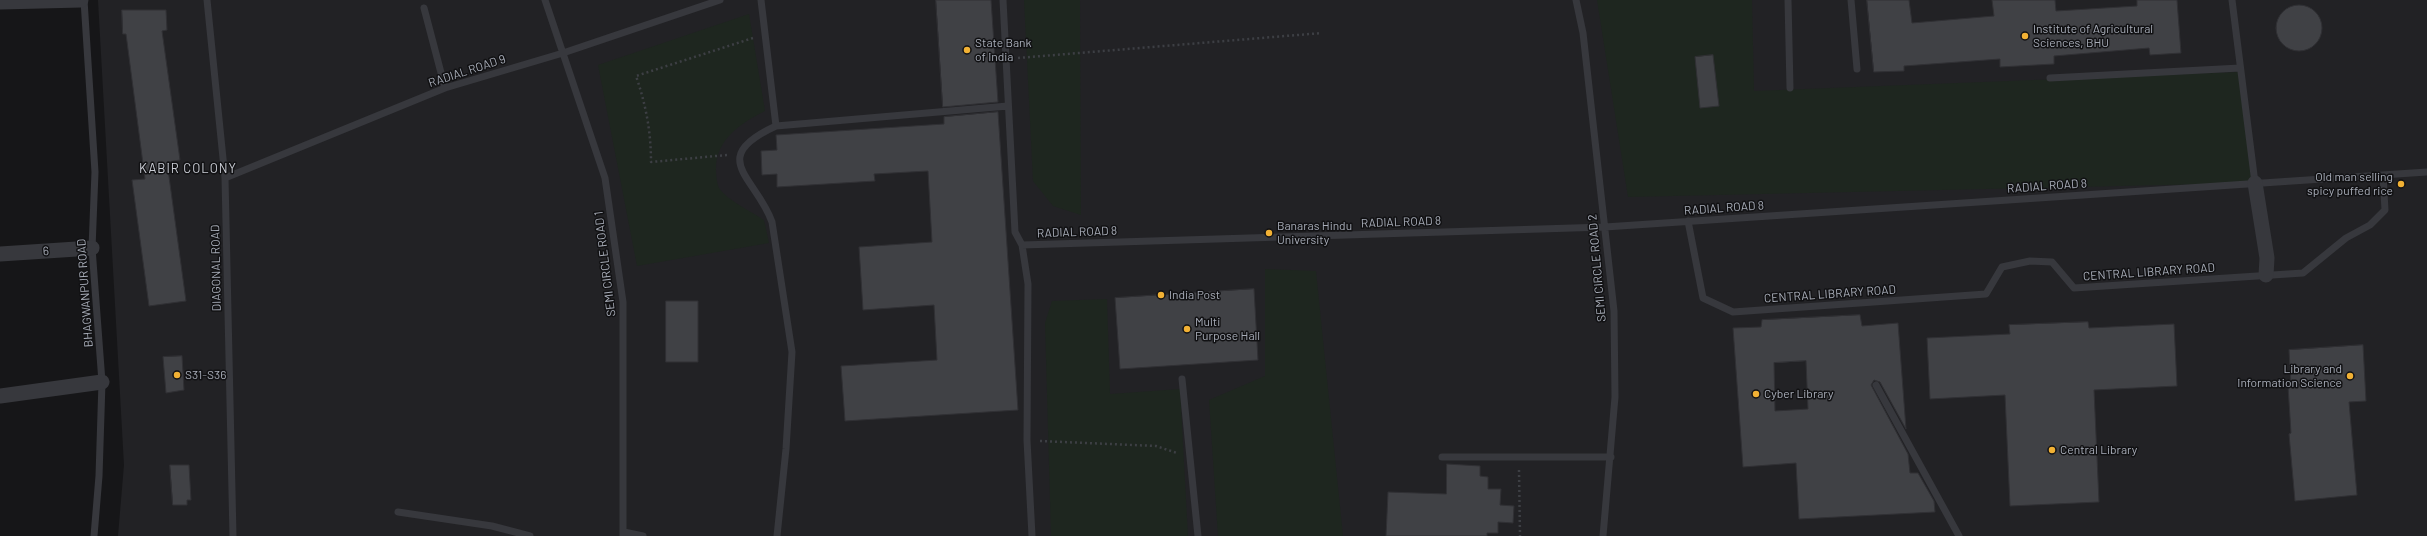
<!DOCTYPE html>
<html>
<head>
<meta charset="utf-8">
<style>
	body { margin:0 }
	canvas { display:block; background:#161618 }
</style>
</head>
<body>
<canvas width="2427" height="536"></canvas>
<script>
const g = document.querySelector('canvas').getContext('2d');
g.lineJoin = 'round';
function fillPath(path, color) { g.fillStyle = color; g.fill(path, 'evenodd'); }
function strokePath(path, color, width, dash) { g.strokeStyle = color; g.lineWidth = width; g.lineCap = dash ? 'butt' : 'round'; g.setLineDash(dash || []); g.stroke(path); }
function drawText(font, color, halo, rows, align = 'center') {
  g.font = font + ' Barlow,sans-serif'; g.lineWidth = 3; g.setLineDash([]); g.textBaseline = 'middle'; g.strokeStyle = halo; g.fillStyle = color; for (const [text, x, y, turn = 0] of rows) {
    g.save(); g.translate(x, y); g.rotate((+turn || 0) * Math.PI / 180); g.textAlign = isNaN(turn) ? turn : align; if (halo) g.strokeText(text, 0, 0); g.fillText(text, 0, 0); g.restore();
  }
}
fillPath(new Path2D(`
	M98,0H2427V536H118L124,465Z`), '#222225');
fillPath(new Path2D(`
	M1024,0H1080L1081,215L1053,206L1033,181Z
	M1597,0H1752L1754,91L2238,72L2255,183L1628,197Z
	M749,14L765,111C741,123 715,140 716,170C716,175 717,184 719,188C727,200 752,212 764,220L769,243L637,266L598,65Z
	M1265,269L1316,271L1343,536H1218L1209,400L1265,376Z
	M1107,299L1110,394L1180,389L1188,536H1051L1045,323L1052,301Z`), '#1e261f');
const building = new Path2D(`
	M936,0H991L998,102L943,107Z
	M1867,0H1909L1912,23L1994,16L1992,0H2055L2056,11L2137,6V0H2177L2181,53L2150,55L2149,48L2054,56V64L2000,67V59L1904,66V71L1874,72Z
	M2276 28a23 23 0 1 1 46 0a23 23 0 1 1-46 0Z
	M122,10H166L167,30L162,31L180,160L167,162L186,301L149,306L132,180L145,179L126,34H123Z
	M1713,55L1719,106L1700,108L1695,57Z
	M998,112L1018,410L845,421L841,366L937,360L934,305L863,310L859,247L932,242L928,171L874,174L875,181L777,187V174L762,175L761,151L777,150L776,135L944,124V117Z
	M1254,289L1258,360L1120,369L1115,298Z
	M666,301H698V362H666Z
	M1860,315L1862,326L1898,323L1906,429L1880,382L1874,380L1871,385L1908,454L1910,473H1918L1934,501L1935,512L1799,519L1796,463L1743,467L1733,328L1761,327L1762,320ZM1806,361L1808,409L1775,411L1774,363Z
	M2088,322L2089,328L2174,324L2177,386L2094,390L2099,502L2010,506L2005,395L1930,399L1927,338L2010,334L2009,325Z
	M2363,345L2366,401L2349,402L2357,495L2295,501L2289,434L2291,433L2288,386H2291L2289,350Z
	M182,356L184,390L166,393L163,357Z
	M1447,464L1480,466V476L1488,477V489H1501L1500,505L1514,506L1513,523L1498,522V533H1487V536H1386L1388,492L1446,494Z
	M170,465H189L191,500H187V505H173Z`);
fillPath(building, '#404145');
strokePath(building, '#303034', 1);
strokePath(new Path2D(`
	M1018,58L1322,33
	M727,155L651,162C651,132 646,105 636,76L753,38
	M1040,441L1156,446L1177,453
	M1519,470L1520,536`), '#3d3f44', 2.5, [2, 3]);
strokePath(new Path2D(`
	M84,0L95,172L92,248L102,382L99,476L94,536
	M207,0L225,178L233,536
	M545,0L605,178L623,302V536
	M761,0L776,126C706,158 756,177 772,222L792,352L786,449L777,536
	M1003,0L1015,232L1022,245L1028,284L1027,440L1032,536
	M1576,0L1583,33L1614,311L1615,397L1603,536
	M1788,0L1790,88
	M1851,0L1857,69
	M2232,0L2255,183
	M424,8L445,88
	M2050,78L2240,68
	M776,126L1008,106
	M225,178L445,88L563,53L720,0
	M1688,221L1703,298L1733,312L1986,294L2002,267L2030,261L2052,262L2074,288L2303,273L2346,238L2370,225L2385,210L2383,175
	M1022,245L1605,227L2427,172
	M1182,379L1198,536
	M1876,385L1959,536
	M1442,457H1611
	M398,512L492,526L530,536
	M624,532L643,536`), '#37383d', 7);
strokePath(new Path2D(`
	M0,2L81,0
	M2255,183L2267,258L2266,275
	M0,254L92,248
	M0,396L102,382`), '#37383d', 15);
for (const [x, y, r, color] of [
	[2025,36,4,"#f2b134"],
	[967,50,4,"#f2b134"],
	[2401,184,4,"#f2b134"],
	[1269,233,4,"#f2b134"],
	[1161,295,4,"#f2b134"],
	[1187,329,4,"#f2b134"],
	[177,375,4,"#f2b134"],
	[2350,376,4,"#f2b134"],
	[1756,394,4,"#f2b134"],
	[2052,450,4,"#f2b134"]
]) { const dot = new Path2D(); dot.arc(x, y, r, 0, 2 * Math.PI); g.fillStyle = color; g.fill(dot); strokePath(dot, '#111113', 1.5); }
drawText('12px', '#a8adb8', '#111113', [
	["Institute of Agricultural",2033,29],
	["Sciences, BHU",2033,43],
	["State Bank",975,43],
	["of India",975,57],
	["Old man selling",2393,177,"right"],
	["spicy puffed rice",2393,191,"right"],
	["Banaras Hindu",1277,226],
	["University",1277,240],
	["India Post",1169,295],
	["Multi",1195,322],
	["Purpose Hall",1195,336],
	["Library and",2342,369,"right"],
	["Information Science",2342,383,"right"],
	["S31-S36",185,375],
	["Cyber Library",1764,394],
	["Central Library",2060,450]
], 'left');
drawText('12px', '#a8adb8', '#111113', [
	["RADIAL ROAD 9",467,71,-18],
	["RADIAL ROAD 8",2047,186,-4],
	["RADIAL ROAD 8",1724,208,-4],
	["RADIAL ROAD 8",1401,222,-2],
	["RADIAL ROAD 8",1077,232,-2],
	["6",46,251,-3],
	["SEMI CIRCLE ROAD 1",605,264,-97],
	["DIAGONAL ROAD",216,268,-91],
	["SEMI CIRCLE ROAD 2",1597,268,-95],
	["CENTRAL LIBRARY ROAD",2149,272,-4],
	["BHAGWANPUR ROAD",85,293,-94],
	["CENTRAL LIBRARY ROAD",1830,294,-4]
]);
g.letterSpacing = '1px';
drawText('13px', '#c9ccd4', '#111113', [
	["KABIR COLONY",188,169]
]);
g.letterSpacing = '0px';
</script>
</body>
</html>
